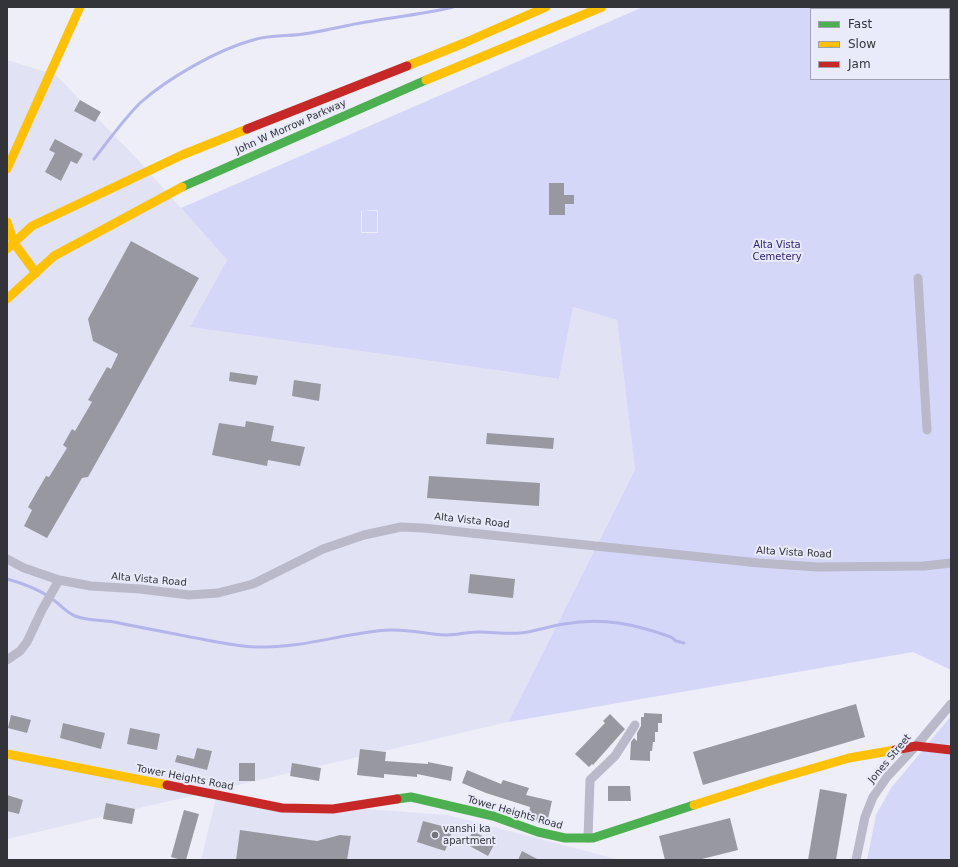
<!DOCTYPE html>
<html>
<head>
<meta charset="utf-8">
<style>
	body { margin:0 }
	#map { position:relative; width:958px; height:867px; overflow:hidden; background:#edeef7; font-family:"DejaVu Sans",sans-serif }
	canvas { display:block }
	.frame { position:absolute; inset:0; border:8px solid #33333a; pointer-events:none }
	.legend { position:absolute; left:810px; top:8px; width:140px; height:72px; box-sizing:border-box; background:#e9ebfb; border:1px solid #a0a1ae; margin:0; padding:5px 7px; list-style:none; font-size:12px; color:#33333a }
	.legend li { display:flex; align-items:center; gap:8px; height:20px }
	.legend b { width:20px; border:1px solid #a0a1ae }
</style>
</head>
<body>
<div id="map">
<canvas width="958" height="867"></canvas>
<div class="frame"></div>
<ul class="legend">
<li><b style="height:5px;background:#4caf50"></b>Fast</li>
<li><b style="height:5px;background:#ffc107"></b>Slow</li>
<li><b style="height:5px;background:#c62828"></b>Jam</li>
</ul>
</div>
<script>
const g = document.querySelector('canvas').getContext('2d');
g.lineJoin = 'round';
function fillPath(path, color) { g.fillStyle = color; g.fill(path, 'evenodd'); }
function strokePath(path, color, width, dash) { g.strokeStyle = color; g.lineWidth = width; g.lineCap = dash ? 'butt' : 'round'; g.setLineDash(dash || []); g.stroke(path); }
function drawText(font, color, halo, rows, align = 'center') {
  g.font = font + ' "DejaVu Sans",sans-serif'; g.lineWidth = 4; g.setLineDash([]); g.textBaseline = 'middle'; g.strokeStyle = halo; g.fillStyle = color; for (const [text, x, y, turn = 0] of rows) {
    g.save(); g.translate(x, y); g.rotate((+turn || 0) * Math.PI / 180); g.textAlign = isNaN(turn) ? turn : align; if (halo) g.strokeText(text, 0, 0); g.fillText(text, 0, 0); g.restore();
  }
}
fillPath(new Path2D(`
	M7,60L56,75L141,163L227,260L190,327L559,379L573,307L617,320L635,468L508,722L7,839Z
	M216,798L448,815L620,860H201Z`), '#e1e3f4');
fillPath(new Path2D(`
	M643,7H951V670L913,652L508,722L635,469L617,320L573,307L559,379L190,327L227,260L181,208ZM811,9H949V79H811ZM378,210V233H361V211Z
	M362,211H377V232H362Z
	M951,716V860H867L876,815L891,788Z`), '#d5d7f8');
strokePath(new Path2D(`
	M94,159C109,140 123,120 140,103C168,78 217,50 253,40C272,34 291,37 310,33C329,30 347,25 366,22C395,17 424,14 453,7
	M7,579C22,583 38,589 51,598C60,604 65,612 75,616C90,622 105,619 119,623C143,628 166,632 190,637C214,641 237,647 261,647C305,648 347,632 390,630C409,629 426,634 445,635C456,635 468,632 479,632C493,632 506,634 520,633C535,632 549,626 564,624C603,617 634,624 671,637L676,641L684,643`), '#b4b5ea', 3);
fillPath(new Path2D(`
	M80,100L101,112L95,122L74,111Z
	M55,139L83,154L77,164L71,161L61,181L45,172L55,153L49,150Z
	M549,183H564V195H574V204H565V215H549Z
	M131,241L199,278L122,417L88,477L82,478L47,538L24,526L32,510L28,507L46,476L49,477L67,448L63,445L72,429L75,431L92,402L88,400L107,367L111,369L118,354L93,341L88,319Z
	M230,372L258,376L256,385L229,381Z
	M294,380L321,384L319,401L292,396Z
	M246,421L274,426L271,441L305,447L300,466L268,460L267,466L212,455L219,423L245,427Z
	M487,433L554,438L553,449L486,444Z
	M429,476L540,483L539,506L427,498Z
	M470,574L515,579L513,598L468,593Z
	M856,704L865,737L703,785L693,752Z
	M644,713L662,714V723H658V732H655V742H653L652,751H650V761L630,760L631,742L634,738L637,741V733L641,726V717H644Z
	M610,714L625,729L593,765L592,764L589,767L575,754L605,723L603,721Z
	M11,715L31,720L27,733L8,728Z
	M63,723L105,733L101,749L60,738Z
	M130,728L160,734L157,750L127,744Z
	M197,748L212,751L207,770L175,762L177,755L194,759Z
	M360,749L386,752L385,761L428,764V762L453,767L451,781L417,774V777L384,774V778L357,775Z
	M239,763H255V781H239Z
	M292,763L321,768L319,781L290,776Z
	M467,770L501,784L503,780L529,788L526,795L552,801L547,823L534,820L535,815L529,813L530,807L486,793L462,783Z
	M608,786H630L631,801H608Z
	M820,789L847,794L836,860H808Z
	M7,795L23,800L19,814L7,811Z
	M106,803L135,809L132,824L103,819Z
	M184,810L199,814L186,860H181L171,857Z
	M730,818L738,850L698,860H665L659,836Z
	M423,821L453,829L445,851L417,842Z
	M240,830L317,841L340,835L351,836L347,860H236Z
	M473,831L495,843L488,856L466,844Z
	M522,851L539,860H518Z`), '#9899a0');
strokePath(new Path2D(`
	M918,278L927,430
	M7,559L24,568L59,580L91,586L140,589L189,595L218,593L253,584L323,549L364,535L401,527L423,528L759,563L817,567L924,566L951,563
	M7,660L20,651L27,642L42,610L59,580
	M588,838L590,780L615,756L635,725
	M856,860L865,817L873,797L887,777L916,746L951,704`), '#b9b9ca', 9);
strokePath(new Path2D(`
	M182,187L426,80
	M397,799L411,797L493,816L538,832L565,838H593L694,805`), '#4caf50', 9);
strokePath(new Path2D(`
	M407,66L464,43L546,7
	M426,80L602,7
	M7,169L80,7
	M7,222L14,243L36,273
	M7,249L32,226L182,155L247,129
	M7,299L54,256L182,187
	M7,754L167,785
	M694,805L773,780L849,758L895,750`), '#ffc107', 9);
strokePath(new Path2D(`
	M247,129L407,66
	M895,750L916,746L951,750
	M167,785L282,808L333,809L397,799`), '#c62828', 9);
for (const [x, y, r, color] of [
	[435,835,4,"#74747c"]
]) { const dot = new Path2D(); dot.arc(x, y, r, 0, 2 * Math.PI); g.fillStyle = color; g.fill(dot); strokePath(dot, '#e9ebfb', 1.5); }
drawText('10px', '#33333a', '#e9ebfb', [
	["John W Morrow Parkway",291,127,-24],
	["Alta Vista Road",472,521,6],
	["Alta Vista Road",794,553,3],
	["Alta Vista Road",149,580,5],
	["Jones Street",890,759,-50],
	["Tower Heights Road",185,778,11],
	["Tower Heights Road",515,813,16]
]);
drawText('10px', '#2f2276', '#e9ebfb', [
	["Alta Vista",777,245],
	["Cemetery",777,257]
]);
drawText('10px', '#33333a', '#e9ebfb', [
	["vanshi ka",443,829],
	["apartment",443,841]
], 'left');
</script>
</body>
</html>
